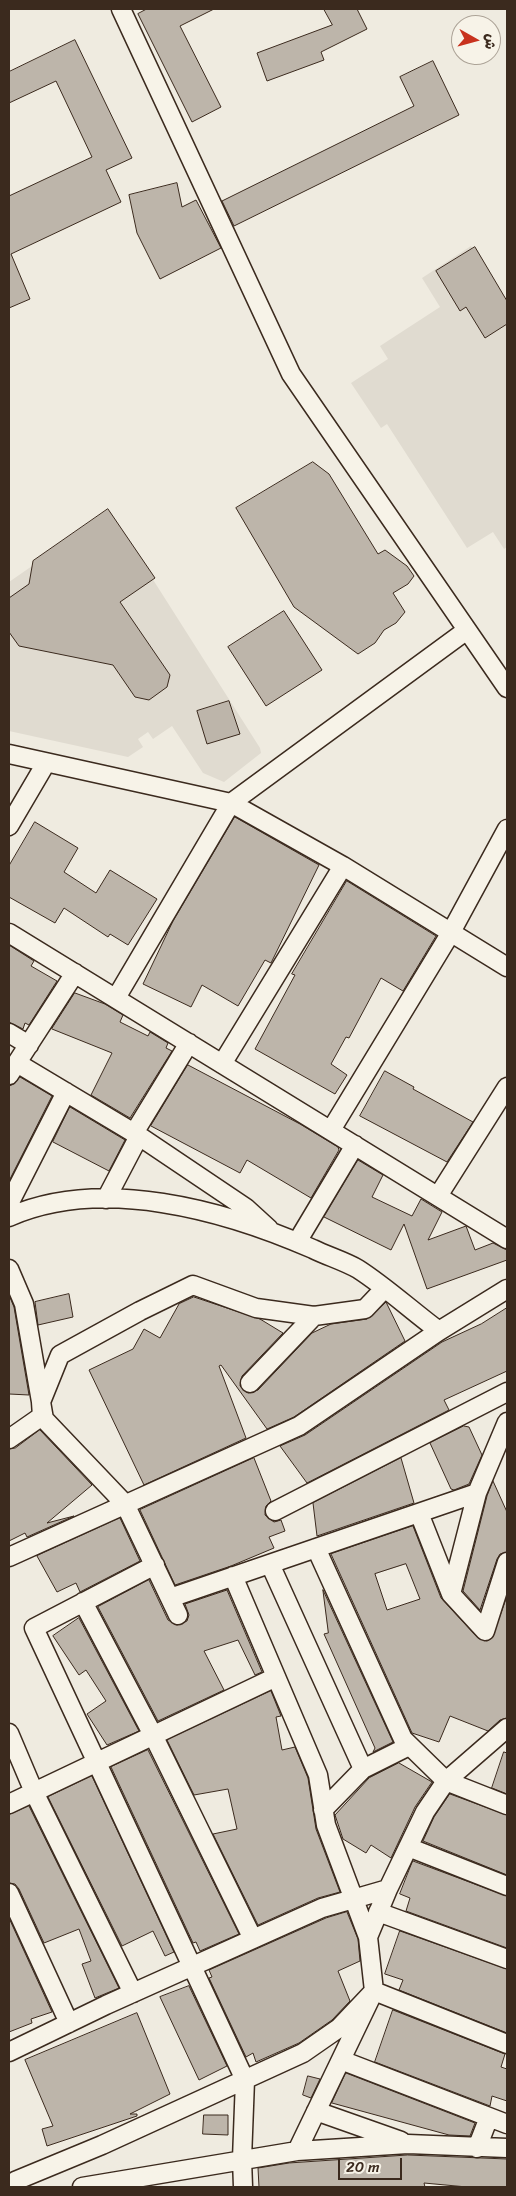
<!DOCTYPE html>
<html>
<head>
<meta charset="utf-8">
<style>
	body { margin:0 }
	#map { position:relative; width:516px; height:2196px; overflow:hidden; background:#efebe0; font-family:Sriracha,"Playpen Sans Arabic",sans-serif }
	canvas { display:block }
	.frame { position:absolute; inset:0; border:10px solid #3b2a1e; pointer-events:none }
	.north { position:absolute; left:451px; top:15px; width:50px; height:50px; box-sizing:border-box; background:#f7f3e8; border:1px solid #aca397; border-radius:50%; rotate:97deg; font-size:14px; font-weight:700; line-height:20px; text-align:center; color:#3b2a1e }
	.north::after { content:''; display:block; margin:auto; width:18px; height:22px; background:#c8321e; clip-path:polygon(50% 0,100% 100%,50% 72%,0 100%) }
	.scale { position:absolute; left:338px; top:2158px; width:64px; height:22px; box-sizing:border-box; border:2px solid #3b2a1e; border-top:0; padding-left:6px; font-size:15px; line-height:18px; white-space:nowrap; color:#3b2a1e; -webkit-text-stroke:4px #f7f3e8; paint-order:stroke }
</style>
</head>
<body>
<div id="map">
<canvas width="516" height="2196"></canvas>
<div class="frame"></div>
<div class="north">ش</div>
<div class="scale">20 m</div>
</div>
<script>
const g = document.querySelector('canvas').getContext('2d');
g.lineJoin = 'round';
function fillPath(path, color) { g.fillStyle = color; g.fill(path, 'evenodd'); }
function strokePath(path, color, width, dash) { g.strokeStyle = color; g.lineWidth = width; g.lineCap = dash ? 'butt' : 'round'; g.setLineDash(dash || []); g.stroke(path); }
fillPath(new Path2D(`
	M471,246L507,303V547L504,549L493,532L467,548L387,424L381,428L351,383L388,359L380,346L440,307L422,278Z
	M110,512L260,748L261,753L224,782L203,773L172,726L153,739L148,732L138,739L143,747L128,757L9,731V582Z`), '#e0dbd0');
const building = new Path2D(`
	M147,9H214L180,26L221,107L192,122L138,14Z
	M324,9H357L367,29L321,52L324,60L267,81L257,53L332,25Z
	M75,40L132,158L106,170L121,202L11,254L30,299L9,308V196L92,157L56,81L9,103V72Z
	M433,61L459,115L234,226L222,201L414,106L400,77Z
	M177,183L182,207L196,200L221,248L160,279L137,233L129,195Z
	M475,247L507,301V324L485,338L466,307L460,311L436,271Z
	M313,462L329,474L378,554L385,550L407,566L414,576L408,584L393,593L405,612L396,623L384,630L375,643L358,654L294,607L236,508Z
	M108,509L155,578L120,602L170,675L167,687L149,700L135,697L113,665L19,646L9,632V598L29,584L33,561Z
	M284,611L322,670L266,706L228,647Z
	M229,701L240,734L207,744L197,711Z
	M235,817L319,865L271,963L265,960L238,1006L202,985L191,1007L143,984L173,921Z
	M35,822L78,848L64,872L96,893L110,870L157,899L128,945L110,934L108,937L64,908L55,923L9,897V866Z
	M347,881L436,936L403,991L381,978L349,1038L346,1037L331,1064L347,1075L335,1094L255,1049L295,975L292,974Z
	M9,945L34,961L31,966L57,981L29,1025L25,1023L23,1029L9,1022Z
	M75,993L105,1004L123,1015L120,1022L148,1036L150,1032L168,1043L166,1048L172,1051L130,1118L91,1095L112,1053L52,1029Z
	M188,1065L300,1124L338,1147L339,1150L311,1198L247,1160L240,1173L151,1126Z
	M385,1071L414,1087L413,1089L473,1122L447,1162L360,1116Z
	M20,1077L52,1096L9,1181V1086L14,1084Z
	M70,1107L125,1140L109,1171L53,1142Z
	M358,1160L383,1175L372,1197L412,1216L421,1199L442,1212L428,1240L466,1226L475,1250L493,1243L507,1250V1260L427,1289L404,1224L391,1250L324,1217Z
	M69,1294L73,1317L38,1325L35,1302Z
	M9,1295L14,1307L29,1395L9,1394Z
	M194,1297L260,1319L283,1333L242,1376L240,1386L248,1393L258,1390L312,1333L331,1324L367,1319L386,1302L405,1341L294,1417L267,1429L221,1365L219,1366L246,1438L144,1485L89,1370L133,1349L144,1329L160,1338L179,1304Z
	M507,1308V1371L444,1400L449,1410L307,1483L280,1446L305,1435L442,1342L481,1324Z
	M464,1426L469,1427L482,1455L469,1484L454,1490L451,1489L430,1443Z
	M40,1430L92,1485L47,1523L74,1516L27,1537L25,1533L9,1541V1449L15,1448Z
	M254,1458L271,1501L266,1506L265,1515L274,1522L281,1520L285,1531L269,1537L274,1548L231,1566L175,1585L140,1510Z
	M401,1458L414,1503L317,1536L313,1503Z
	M493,1481L507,1512V1552L500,1554L497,1559L480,1610L463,1591L487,1496Z
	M120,1518L140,1561L80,1592L76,1583L57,1592L37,1556Z
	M413,1526L441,1598L478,1638L487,1641L492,1638L507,1596V1718L500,1720L488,1731L450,1716L439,1742L412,1733L331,1554ZM406,1564L420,1599L387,1610L375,1574Z
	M149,1580L168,1620L177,1625L187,1621L189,1615L185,1604L227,1590L262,1672L255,1675L238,1640L204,1651L224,1690L158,1721L98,1607Z
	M323,1590L393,1742L373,1752L375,1748L324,1634L328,1633Z
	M79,1618L139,1731L107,1745L87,1714L106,1701L86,1670L79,1675L53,1636Z
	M271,1691L281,1716L276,1717L282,1750L295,1747L308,1778L316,1829L340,1892L318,1898L258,1925L213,1834L237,1829L228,1789L194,1795L167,1740Z
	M148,1750L239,1934L200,1951L196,1942L193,1943L111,1767Z
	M504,1752L507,1753V1794L492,1788Z
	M399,1763L432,1782L415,1807L391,1858L371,1845L366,1853L343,1839L335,1815L369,1778Z
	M92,1776L174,1952L165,1956L153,1931L122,1946L48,1797Z
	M450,1794L507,1815V1875L423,1841L434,1817Z
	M29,1806L119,1988L95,1998L82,1964L91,1961L79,1929L44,1943L19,1889L15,1884L9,1883V1815Z
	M413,1861L507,1896V1948L406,1911L410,1898L400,1894Z
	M347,1912L358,1939L360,1961L338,1971L350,2001L332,2020L299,2043L256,2062L253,2053L246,2057L209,1978L212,1977L209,1970L326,1918Z
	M9,1918L52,2012L31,2019L32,2023L9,2032Z
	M400,1931L507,1969V2033L399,1990L403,1980L385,1974Z
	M189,1986L227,2066L199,2080L160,1997Z
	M393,2010L505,2054L501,2067L507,2069V2101L492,2096L490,2106L375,2062Z
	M137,2013L170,2094L130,2114H137V2116L47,2146L42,2129L53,2126L25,2060Z
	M346,2073L475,2123L470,2136L449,2135L332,2103Z
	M308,2076L320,2079L311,2098L303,2095Z
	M204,2115H228V2135L203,2134Z
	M408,2155L507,2159V2187H467L424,2183L425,2187H259L258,2168L289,2163Z`);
fillPath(building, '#bdb5aa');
strokePath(building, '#3b2a1e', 1);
const minor = new Path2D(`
	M121,9L291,374L507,688
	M9,754L231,803L343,866L507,967
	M9,826L46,763
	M9,933L507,1239
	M116,998L231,803L467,630
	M9,1033L29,1045
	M17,1063L139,1136L246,1208L269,1229
	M222,1064L343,866
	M9,1075L75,973
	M331,1130L450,934L507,829
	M134,1133L189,1043
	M438,1196L507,1087
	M106,1199L139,1136
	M9,1204L66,1092
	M9,1217C102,1176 224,1210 313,1249C327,1256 344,1261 358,1269C386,1287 412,1311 439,1331
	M297,1242L355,1145
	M9,1269L24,1304L44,1419L125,1504L178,1615
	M250,1383L314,1316
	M9,1439L42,1416L41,1402L60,1355L140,1311L193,1285L256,1308L314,1316L365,1309L384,1289
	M275,1511L507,1392
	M419,1513L451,1594L485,1631L507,1562
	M316,1548L403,1739L446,1781L507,1805
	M9,1557L299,1426L439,1331L507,1289
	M270,1564L363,1769
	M155,1565L34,1628L245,2080L242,2159L243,2187
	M233,1576L318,1775L326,1825L368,1937
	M451,1594L477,1493L507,1422
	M170,1598L477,1493
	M83,1602L153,1735L253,1939
	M507,1728L446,1781L425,1812L388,1889L368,1937L374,1991L507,2044
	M9,1733L34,1792L133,1993
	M9,1804L276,1677
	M323,1810L363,1769L409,1746
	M408,1847L507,1886
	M9,1893L69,2023
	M378,1912L507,1959
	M9,2052L106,2005L322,1908L388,1889
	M341,2060L507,2124
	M316,2111L401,2141
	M477,2148L489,2117
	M15,2181L102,2145L303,2053L339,2028L374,1991L297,2151
	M82,2187L297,2151L408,2144L507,2148`);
strokePath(minor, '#3b2a1e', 21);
strokePath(minor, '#f7f3e8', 18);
</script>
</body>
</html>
